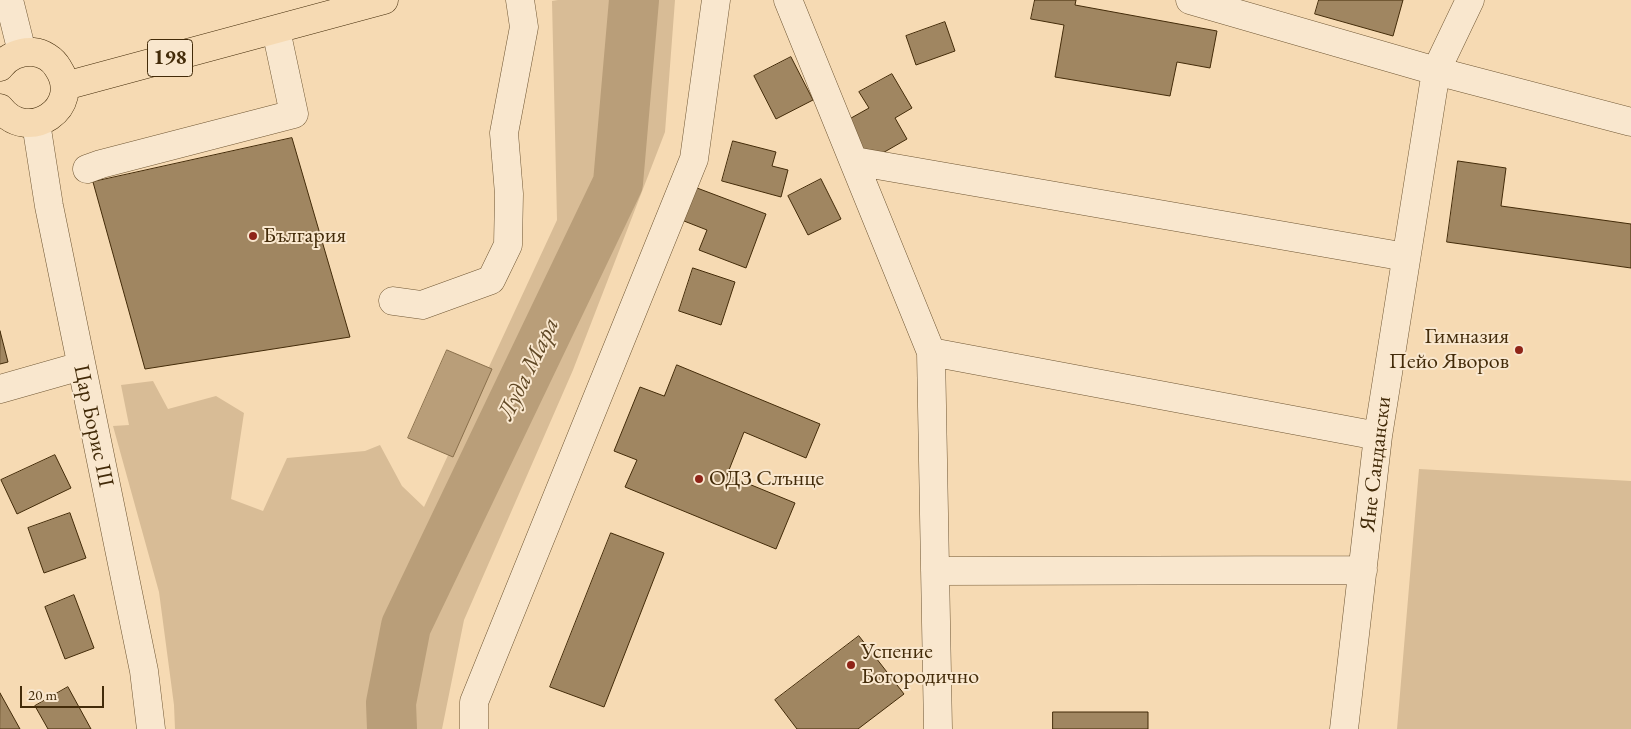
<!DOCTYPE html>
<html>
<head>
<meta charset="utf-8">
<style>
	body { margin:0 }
	#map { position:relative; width:1631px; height:729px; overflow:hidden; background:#f6dab3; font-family:"EB Garamond",serif }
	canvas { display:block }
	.scale { position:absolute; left:20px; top:686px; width:84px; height:22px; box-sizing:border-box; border:2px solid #432b09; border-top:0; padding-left:6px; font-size:15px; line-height:18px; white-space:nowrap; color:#432b09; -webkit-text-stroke:4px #f9e7ce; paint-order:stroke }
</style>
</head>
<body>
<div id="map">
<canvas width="1631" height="729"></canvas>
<div class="scale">20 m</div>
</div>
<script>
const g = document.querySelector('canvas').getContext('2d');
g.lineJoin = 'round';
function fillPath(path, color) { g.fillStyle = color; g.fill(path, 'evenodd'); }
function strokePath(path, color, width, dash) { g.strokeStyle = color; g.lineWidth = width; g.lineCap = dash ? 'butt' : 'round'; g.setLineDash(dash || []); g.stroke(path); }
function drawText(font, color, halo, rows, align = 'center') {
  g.font = font + ' "EB Garamond",serif'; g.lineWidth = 4; g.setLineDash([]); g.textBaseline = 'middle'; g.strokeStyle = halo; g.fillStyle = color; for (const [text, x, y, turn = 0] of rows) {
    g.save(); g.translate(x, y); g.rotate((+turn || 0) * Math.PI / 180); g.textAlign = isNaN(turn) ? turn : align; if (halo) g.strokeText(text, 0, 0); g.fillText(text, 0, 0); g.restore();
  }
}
fillPath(new Path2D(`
	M558,0H675L665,132L573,370L464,620L442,729H175L174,705L159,592L113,426L129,425L121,385L153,381L168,409L216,396L244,413L231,499L263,511L287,458L365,451L380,445L402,486L424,507L557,220L552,1Z
	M1419,469L1631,481V729H1397Z`), '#d8bc96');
const water = new Path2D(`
	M447,350L492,369L453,457L408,438Z`);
fillPath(water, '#b99e79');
strokePath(water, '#8a704c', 1);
strokePath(new Path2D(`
	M392,729L391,703L406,626L618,183L634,0`), '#b99e79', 50);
const building = new Path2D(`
	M1035,0H1076L1075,5L1217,31L1210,68L1177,62L1170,96L1055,77L1064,25L1031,19Z
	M1319,0H1403L1393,36L1315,14Z
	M945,22L955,51L916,65L906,36Z
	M791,57L813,100L776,119L754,76Z
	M892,74L912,108L895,118L907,139L867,162L844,122L869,108L859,92Z
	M292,138L350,337L145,369L93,182Z
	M733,141L776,152L772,166L788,170L781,197L722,181Z
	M1458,161L1506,168L1501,206L1631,224V268L1447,242Z
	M821,179L841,219L808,235L788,196Z
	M697,188L766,214L746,268L699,250L707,230L684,221Z
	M693,268L735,282L721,325L679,311Z
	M0,331L8,362L0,364Z
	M677,365L820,424L806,458L744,432L727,475L795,503L776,549L625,487L637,460L614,451L640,387L664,396Z
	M55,455L71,488L17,514L1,480Z
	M70,513L86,558L44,573L28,528Z
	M611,533L664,553L604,707L550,687Z
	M74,595L94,648L65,659L45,607Z
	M859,636L904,694L858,729H797L775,700Z
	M68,687L91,729H48L35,706Z
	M0,693L20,729H0Z
	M1053,712H1148V729H1053Z`);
fillPath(building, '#a08661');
strokePath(building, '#432b09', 1);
const minor = new Path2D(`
	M9,0L22,52
	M788,0L931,352L938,729
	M1190,0L1436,71L1631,122
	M36,123L49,206L144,671L151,729
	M854,161L1406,257
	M87,169L101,164L294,114L276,30
	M393,301L422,305L491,280L508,245L509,194L504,133L524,27L520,0
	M931,352L1378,436
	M0,389L81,366
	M935,571L1363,570
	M474,729V702L694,159L716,0
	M1344,729L1378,436L1436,71L1470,0`);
const major = new Path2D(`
	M0,67C7,57 20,51 33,52C43,53 53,59 58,68C84,107 28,145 0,108
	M65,86L384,0`);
strokePath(minor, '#705734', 29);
strokePath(major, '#432b09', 29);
strokePath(minor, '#f9e7ce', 28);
strokePath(major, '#f6dab3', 28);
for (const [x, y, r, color] of [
	[253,236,5,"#8f2418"],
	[1519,350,5,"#8f2418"],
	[699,479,5,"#8f2418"],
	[851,665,5,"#8f2418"]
]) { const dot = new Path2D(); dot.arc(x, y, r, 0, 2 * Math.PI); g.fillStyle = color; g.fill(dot); strokePath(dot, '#f9e7ce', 2); }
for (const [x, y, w] of [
	[170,58,45]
]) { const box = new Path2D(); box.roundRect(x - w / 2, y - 18.5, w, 37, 4); g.fillStyle = '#f9e7ce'; g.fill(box); strokePath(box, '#432b09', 1); }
drawText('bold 21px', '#432b09', null, [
	["198",170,58]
]);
drawText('22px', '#432b09', '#f9e7ce', [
	["България",263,236],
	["Гимназия",1509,337,"right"],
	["Пейо Яворов",1509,362,"right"],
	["ОДЗ Слънце",709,479],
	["Успение",861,652],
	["Богородично",861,677]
], 'left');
drawText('22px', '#432b09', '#f9e7ce', [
	["Цар Борис III",93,426,78],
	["Яне Сандански",1376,464,-83]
]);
drawText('italic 24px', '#604825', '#f9e7ce', [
	["Луда Мара",529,369,-64]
]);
</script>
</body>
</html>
